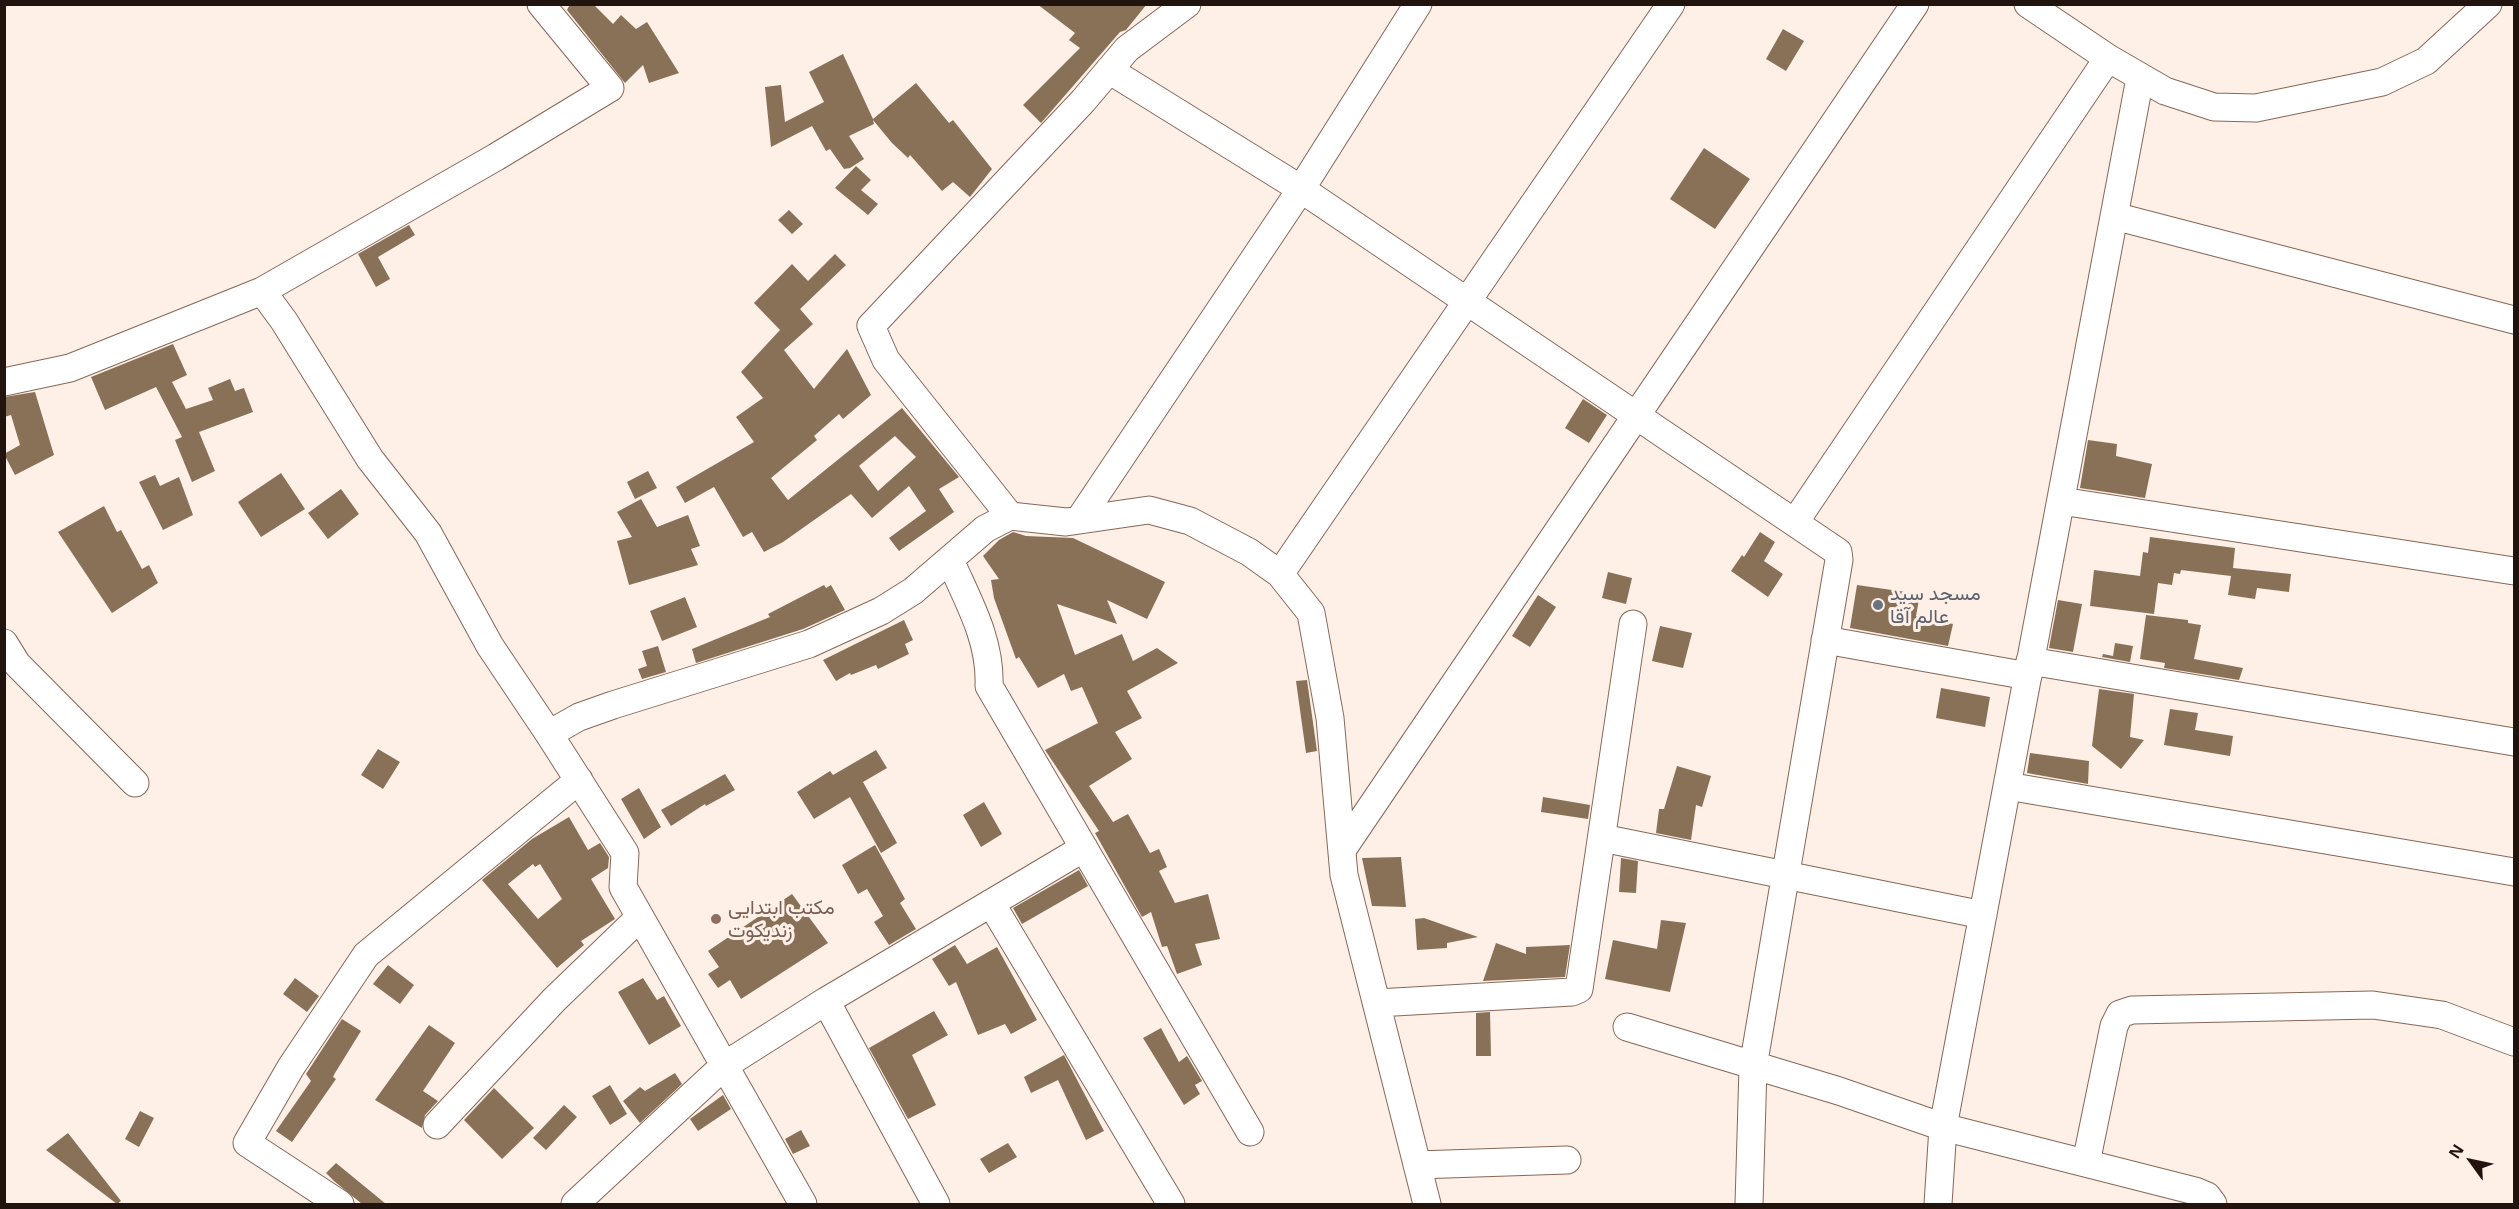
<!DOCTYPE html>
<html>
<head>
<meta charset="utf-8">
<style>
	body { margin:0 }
	#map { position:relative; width:2519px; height:1209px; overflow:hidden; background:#feefe7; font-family:"Noto Sans",sans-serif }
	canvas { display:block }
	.frame { position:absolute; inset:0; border:6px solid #21140e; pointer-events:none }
	.north { position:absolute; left:2441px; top:1131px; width:60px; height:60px; -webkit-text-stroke:4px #feefe7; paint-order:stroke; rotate:303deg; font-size:16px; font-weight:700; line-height:24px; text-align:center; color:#21140e }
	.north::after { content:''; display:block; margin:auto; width:21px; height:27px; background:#21140e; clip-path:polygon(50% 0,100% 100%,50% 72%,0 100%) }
</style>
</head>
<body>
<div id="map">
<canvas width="2519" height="1209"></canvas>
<div class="frame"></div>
<div class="north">N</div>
</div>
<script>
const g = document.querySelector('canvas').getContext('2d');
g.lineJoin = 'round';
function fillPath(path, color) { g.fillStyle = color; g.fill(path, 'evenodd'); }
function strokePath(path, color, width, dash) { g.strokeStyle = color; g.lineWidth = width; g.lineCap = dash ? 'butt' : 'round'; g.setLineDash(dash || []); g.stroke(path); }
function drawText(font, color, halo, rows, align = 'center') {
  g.font = font + ' "Noto Sans",Vazirmatn,sans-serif'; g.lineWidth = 6; g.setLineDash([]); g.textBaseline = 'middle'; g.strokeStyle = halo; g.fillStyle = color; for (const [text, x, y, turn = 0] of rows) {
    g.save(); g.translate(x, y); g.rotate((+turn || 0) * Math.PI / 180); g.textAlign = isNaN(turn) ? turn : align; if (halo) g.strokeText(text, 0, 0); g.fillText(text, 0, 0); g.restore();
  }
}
fillPath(new Path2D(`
	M570,4H593L613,24L621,15L636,29L647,22L679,73L649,83L643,65L625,83L567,10Z
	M1037,4H1147L1126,30L1120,32L1041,123L1023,105L1080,48L1069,40L1075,33Z
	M1783,29L1804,41L1786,71L1766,59Z
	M843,54L873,119L916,83L949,123L953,120L992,169L970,197L953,182L942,191L910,155L908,158L892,143L873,120L874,124L849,136L864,159L850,168L844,169L830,149L826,151L812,126L771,147L765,87L781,85L785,122L824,102L809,72Z
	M1704,148L1750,179L1715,229L1670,199Z
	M856,166L871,180L861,190L878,204L868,215L835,188Z
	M789,210L803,224L792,234L778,220Z
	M409,225L415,235L378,257L390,279L376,287L358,254Z
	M835,254L846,265L800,309L813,324L784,350L814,389L847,349L871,395L843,419L839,414L814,436L817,440L771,478L788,500L902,408L959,477L939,489L954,512L899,551L889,538L926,511L909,486L872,518L851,494L783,542L764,552L752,532L743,537L714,487L685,503L676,487L754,442L736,417L763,398L741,372L780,330L754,303L792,264L808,281ZM895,436L916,457L878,491L859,466Z
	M173,344L187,375L172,382L186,409L213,400L208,388L230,379L235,391L244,388L253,412L199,432L215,471L192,482L175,440L182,437L156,387L105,410L91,377Z
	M35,392L54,455L15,475L4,454L20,445L11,415L4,417V397Z
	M1583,399L1607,415L1589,443L1565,428Z
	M2088,440L2117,444L2116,456L2152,464L2145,498L2080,488Z
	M648,471L657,488L635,499L627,482Z
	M281,473L305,509L261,537L238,502Z
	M155,475L160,486L179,477L193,515L163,530L139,482Z
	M341,489L359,514L328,539L308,513Z
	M641,499L657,527L688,515L700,546L691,549L698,565L629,585L617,541L632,537L617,512Z
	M104,506L117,532L121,530L142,569L149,565L158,583L112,613L58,532Z
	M1013,532L1026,536L1073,538L1165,582L1147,619L1107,600L1117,624L1057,604L1075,655L1122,634L1133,661L1157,648L1178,663L1127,691L1142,718L1115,732L1132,759L1089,786L1113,822L1128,814L1150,853L1159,849L1167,867L1159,871L1175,903L1208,894L1220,939L1195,944L1202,965L1177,974L1167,946L1162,947L1151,912L1142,917L1095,833L1099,831L1045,750L1098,723L1082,687L1071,691L1064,674L1038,688L1019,657L1016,659L994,598L991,580L999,579L983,556L999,540Z
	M1760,532L1775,542L1764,561L1783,574L1768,597L1731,571L1742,555L1744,557Z
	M2150,537L2235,548L2233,568L2291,574L2289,592L2257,588L2255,599L2228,595L2231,576L2181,570L2180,574L2174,573L2172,585L2158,583L2154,614L2090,606L2094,570L2140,576L2143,552L2148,553Z
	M1608,572L1632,578L1626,604L1602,598Z
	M824,585L826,588L831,585L845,610L803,629L696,663L692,649L770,617L768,614Z
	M1857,585L1920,594L1916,616L1953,624L1948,646L1850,628Z
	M1538,595L1556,607L1530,647L1512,636Z
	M685,597L697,627L662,641L650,611Z
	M2058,600L2082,604L2073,652L2049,648Z
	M2146,615L2188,620V623L2201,625L2194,659L2243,668L2239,680L2164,668L2165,663L2140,659Z
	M904,620L913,640L905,644L909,654L878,669L876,665L851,675L850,673L836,681L823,660Z
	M1660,626L1692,633L1683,668L1652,661Z
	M2115,643L2133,646L2130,662L2102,657L2103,654L2113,656Z
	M658,646L666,672L642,679L638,669L647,666L642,651Z
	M1307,680L1317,751L1306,753L1296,681Z
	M1941,688L1990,697L1985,727L1936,718Z
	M2099,689L2134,694L2130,737L2144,740L2121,769L2092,746Z
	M2170,709L2198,713L2195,730L2233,736L2230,756L2164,745Z
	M378,749L400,762L383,789L361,775Z
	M876,750L887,768L863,782L897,843L881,853L850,797L814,819L797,792L830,771L833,775Z
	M2030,753L2089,761L2088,784L2027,773Z
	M1677,766L1711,776L1702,807L1696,805L1691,840L1656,833L1659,809H1664Z
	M725,774L735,790L706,806L705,804L671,826L661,810Z
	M639,788L661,827L644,839L621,799Z
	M1543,797L1590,805L1588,819L1541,812Z
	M984,802L1002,834L981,847L963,815Z
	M569,817L588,850L600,843L609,857L608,868L591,879L615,919L581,941L584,945L557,968L482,880L532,839ZM533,864L535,867L540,864L562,899L538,919L508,884Z
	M875,845L905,899L900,903L916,929L889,945L874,922L883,916L867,889L858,894L842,865Z
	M1401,857L1406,907L1372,906L1362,858Z
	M1621,858L1638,861L1636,893L1619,892Z
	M1079,870L1088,886L1022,924L1013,908Z
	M792,894L828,943L741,999L730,980L718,988L708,974L719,967L708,951Z
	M1424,918L1478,937L1447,943V948L1417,950L1415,919Z
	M1661,920L1686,923L1670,992L1605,979L1613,940L1657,949Z
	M1496,943L1526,954V947L1570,945L1565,977L1483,981Z
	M955,945L967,964L997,947L1037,1020L1011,1034L1005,1024L978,1035L956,982L949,986L932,959Z
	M388,965L414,985L400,1004L373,984Z
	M295,978L319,996L307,1012L283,994Z
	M643,978L657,1000L664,996L681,1026L649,1045L618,992Z
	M934,1011L948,1035L912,1055L936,1105L908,1119L869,1048Z
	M1490,1012L1491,1056H1476V1013Z
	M342,1019L361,1031L335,1073L333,1077L336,1079L292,1142L276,1131L311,1081L306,1074Z
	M429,1025L455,1043L423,1091L438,1101L425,1115L422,1128L375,1100Z
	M1161,1028L1179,1062L1187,1056L1202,1081L1195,1085L1200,1094L1184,1105L1143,1038Z
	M1064,1055L1104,1131L1086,1140L1058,1080L1031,1093L1024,1077Z
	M675,1073L682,1084L640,1123L623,1101L640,1087L645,1091Z
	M610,1085L627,1114L610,1125L592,1096Z
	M494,1088L534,1128L502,1159L464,1120Z
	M723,1095L731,1109L698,1131L690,1119Z
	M564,1105L577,1117L546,1150L533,1138Z
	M140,1111L154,1118L139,1147L125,1139Z
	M801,1130L810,1146L793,1154L785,1139Z
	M68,1133L121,1201L117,1204L46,1150Z
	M1008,1143L1017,1157L989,1173L980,1159Z
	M336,1163L386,1204H362L334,1181L326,1173Z`), '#887157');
const minor = new Path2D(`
	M2028,4L2108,58L2165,91L2214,107L2256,108L2382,82L2426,61L2488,4
	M1109,70L1301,189L1838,552L1839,560L1753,1067L1749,1204
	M2114,216L2514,320
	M262,291L496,157L610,88L541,4
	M4,382L70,368L262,291L284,321L370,459L428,533L490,646L549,734L579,717L613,705L809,644L881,611L913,591L985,529L1010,516L1066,522L1149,510L1190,521L1249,552L1280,574L1311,613L1330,718L1344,875L1427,1204
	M2061,501L2514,571
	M1010,516L886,360L871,326L1083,101L1127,49L1187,4
	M1079,520L1301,189L1418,4
	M1795,522L2108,58
	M950,560C968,601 991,640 989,686L1250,1132
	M1280,574L1671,4
	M1825,640L2028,676
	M4,643L17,664L135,783
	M2030,661L2514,742
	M549,734L625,853L623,887L803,1204
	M2007,786L2514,872
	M1602,838L1983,915
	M1342,850L1915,4
	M991,903L1171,1204
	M826,1001L936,1204
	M1377,1003L1572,992L1579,989L1633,624
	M1627,1027L1839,1091L1943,1127L2195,1191L2207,1196L2213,1204
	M437,1125L554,1000L640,917
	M2086,1163L2114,1026L2120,1014L2132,1010L2373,1005L2442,1015L2514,1042
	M1417,1165L1567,1160
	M340,1204L247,1143L291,1067L366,955L579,780
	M575,1204L725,1065L826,1001L1084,848
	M1938,1204L1943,1127L2140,78`);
strokePath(minor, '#876757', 29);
strokePath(minor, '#fff', 27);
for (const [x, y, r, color] of [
	[1878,605,6,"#6b7280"],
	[716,919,6,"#8d6e63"]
]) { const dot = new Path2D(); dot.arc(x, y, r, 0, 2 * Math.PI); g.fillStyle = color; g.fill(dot); strokePath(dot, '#feefe7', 2); }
drawText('20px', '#5b616d', '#feefe7', [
	["مسجد سید",1890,594],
	["عالم آقا",1890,617]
], 'left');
drawText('20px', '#785e54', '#feefe7', [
	["مکتب ابتدایی",728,908],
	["زندیکوت",728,931]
], 'left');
</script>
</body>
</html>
